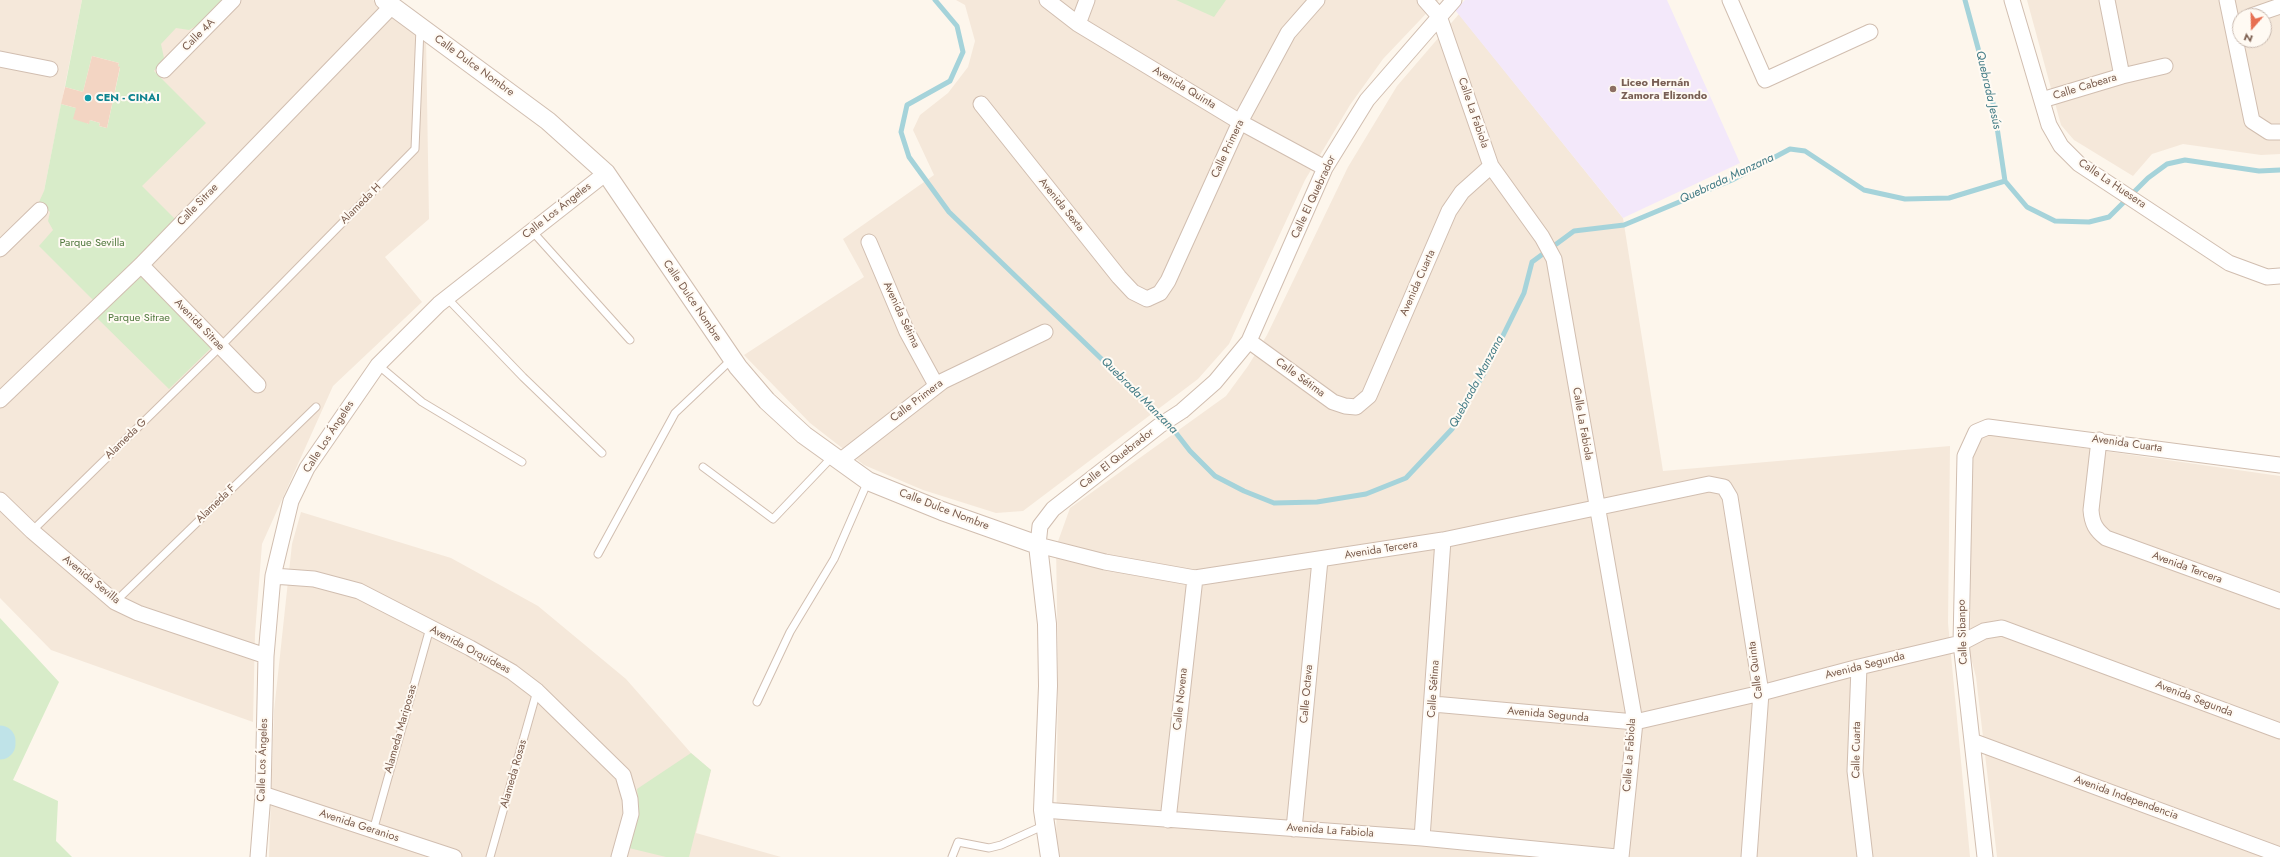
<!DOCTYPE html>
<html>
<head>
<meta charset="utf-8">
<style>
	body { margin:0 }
	#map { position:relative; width:2280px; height:857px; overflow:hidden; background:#fdf6ec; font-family:Jost,sans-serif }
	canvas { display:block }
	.north { position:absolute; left:2232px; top:8px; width:40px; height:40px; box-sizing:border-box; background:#fffaf3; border:1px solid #cabbb1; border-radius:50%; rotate:200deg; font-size:11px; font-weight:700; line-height:16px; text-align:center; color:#7a5c4d }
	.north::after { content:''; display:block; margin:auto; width:14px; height:18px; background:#e76f51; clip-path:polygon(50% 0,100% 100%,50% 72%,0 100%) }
</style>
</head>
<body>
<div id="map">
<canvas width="2280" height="857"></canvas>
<div class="north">N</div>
</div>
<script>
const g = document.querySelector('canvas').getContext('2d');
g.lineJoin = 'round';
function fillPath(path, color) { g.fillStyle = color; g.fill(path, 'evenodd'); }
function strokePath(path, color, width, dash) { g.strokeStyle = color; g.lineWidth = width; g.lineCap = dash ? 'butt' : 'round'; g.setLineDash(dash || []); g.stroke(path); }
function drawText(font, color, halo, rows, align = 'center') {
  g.font = font + ' Jost,sans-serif'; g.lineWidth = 4; g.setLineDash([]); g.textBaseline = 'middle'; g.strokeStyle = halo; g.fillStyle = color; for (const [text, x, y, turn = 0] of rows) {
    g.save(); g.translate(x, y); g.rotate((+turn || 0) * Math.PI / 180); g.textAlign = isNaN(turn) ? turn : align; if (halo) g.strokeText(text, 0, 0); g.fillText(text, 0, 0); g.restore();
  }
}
fillPath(new Path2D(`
	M0,0H82L44,191L99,204L140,0H373L426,37L429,219L385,257L422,302L333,386L262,544L255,634L253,722L51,650L0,598Z
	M956,0H1439L1383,59L1350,105L1305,180L1229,344L1198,379L1023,511L996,513L923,490L864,465L810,423L744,355L864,277L843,239L934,175L913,130L920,115L948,93L968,67L975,41L965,5Z
	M2027,0H2280V154L2261,155L2183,144L2152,154L2133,176L2074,140L2061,125ZM2240,16H2264V40H2240Z
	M1459,14L1623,218L1663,471L1950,446L1948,623L1970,857H1056L1058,667L1056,547L1070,508L1226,396L1248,366L1267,335L1348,167L1397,86Z
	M1984,434L2280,476V857H1997L1976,677L1970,654L1971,458Z
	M301,512L451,558L538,606L626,679L691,753L711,770L696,833L781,857H269L274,711L292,544Z`), '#f5e8da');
fillPath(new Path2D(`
	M1465,0H1667L1740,163L1623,218L1455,10Z`), '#f3e8fa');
fillPath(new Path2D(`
	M82,0H225L196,26L189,30L176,28L161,44L164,58L154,71L206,123L142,186L176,220L93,300L39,246L53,230L48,221L50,212L39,202L44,191L61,104L76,108L88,124L90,120L100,123L99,126L107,128L120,68L118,66L119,63L92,56L83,92L65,87Z
	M1176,0H1226L1214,17Z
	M138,273L211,348L169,389L96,317Z
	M0,618L59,682L13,780L58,801L56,841L72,857H0Z
	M691,753L711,770L689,857H666L629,848L639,808L637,789Z`), '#d8ecc9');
strokePath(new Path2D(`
	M935,0L957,26L963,52L950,81L907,105L901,132L909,157L949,212L1169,424L1190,451L1215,476L1244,491L1274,503L1317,502L1366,494L1406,478L1452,429L1487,368L1524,293L1532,262L1574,231L1624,225L1732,180L1790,149L1805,151L1864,190L1905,199L1949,198L2005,181
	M1965,0L1994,107L2005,181
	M2005,181L2027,207L2055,221L2089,222L2109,217L2148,178L2167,164L2185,160L2259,171L2280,170`), '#a5d3da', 5);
strokePath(new Path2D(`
	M0,741V744`), '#bfe3e8', 31);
fillPath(new Path2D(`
	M92,56L119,63L118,66L120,67L107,128L99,126L100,123L90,120L89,124L73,119L76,108L61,104L65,87L83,92Z`), '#f3d5c3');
const service = new Path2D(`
	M532,231L630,340
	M447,298L523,377L602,453
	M378,365L422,402L522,462
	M703,467L773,519L833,456
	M32,531L220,347L415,149L420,28
	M598,554L675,413L732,359
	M115,602L316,407
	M757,702L790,632L834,559L868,481
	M373,831L430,628
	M490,857L537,691
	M952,857L958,842L989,848L1001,845L1045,825`);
const minor = new Path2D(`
	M1047,0L1078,24L1240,122L1325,168
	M1425,0L1439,16L1491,166L1542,237L1554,259L1635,722L1621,857
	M1454,0L1367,100L1325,168L1249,341L1215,382L1182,411L1159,426L1053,509L1040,526L1038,545L1105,562L1195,578L1443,540L1709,484L1724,487L1730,497L1761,693L1749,857
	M1730,0L1765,80L1870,32
	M2012,0L2049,125L2061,146L2079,164L2229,263L2267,277L2280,276
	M2227,0L2252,121L2269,132H2280
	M2251,16L2280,6
	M1078,24L1087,0
	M0,59L50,69
	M164,70L233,0
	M2122,76L2165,66
	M2042,100L2122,76L2107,0
	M981,104L1119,277L1133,292L1147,299L1160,293L1168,281L1240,122L1288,33L1317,0
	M869,242L907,332L936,385
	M0,249L40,210
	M141,265L258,385
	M1249,341L1333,402L1345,406L1356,407L1369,396L1449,211L1462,192L1491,166
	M0,400L141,265L392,6
	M2099,440L2091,510C2092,524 2096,530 2106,538L2280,601
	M840,461L943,381L1045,332
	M0,500L32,531L115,602L138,613L266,656
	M273,576L314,579L359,591L470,648L512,672L537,691L623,775L630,799L631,814L619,857
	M1859,667L1855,771L1865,857
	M1433,704L1635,722L1761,693L1859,667L1961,643L1984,631L2002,628L2280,731
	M1972,741L2280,855
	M263,794L454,857
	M1043,810L1422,838L1617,857
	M1168,820L1195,578
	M1294,829L1320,560
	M1422,838L1443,540
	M258,857L263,794L266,656L273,576L291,501L307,468L378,365L439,304L606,173
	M1985,857L1961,643L1965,456L1976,432L1988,427L2280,465`);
const tertiary = new Path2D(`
	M384,0L548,121L606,173L738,367L767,401L804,435L868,481L942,511L1038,545L1047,624L1048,686L1043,810L1050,857`);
strokePath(service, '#d1beb0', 9);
strokePath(minor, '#d1beb0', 17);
strokePath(tertiary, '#d1beb0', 20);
strokePath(service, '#fff', 7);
strokePath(minor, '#fff', 15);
strokePath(tertiary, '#fff', 18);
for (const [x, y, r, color] of [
	[1613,89,4,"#8d6e63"],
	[88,98,4,"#0f9aa8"]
]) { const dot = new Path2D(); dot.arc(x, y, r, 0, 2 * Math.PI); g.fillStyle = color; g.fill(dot); strokePath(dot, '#fffaf3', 1.5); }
drawText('11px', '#7a5c4d', '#fffaf3', [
	["Calle 4A",199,35,-45],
	["Calle Dulce Nombre",474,66,36],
	["Calle Cabeara",2085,87,-17],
	["Avenida Quinta",1184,88,31],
	["Calle La Fabiola",1473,113,71],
	["Calle Primera",1228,149,-65],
	["Calle La Huesera",2112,184,34],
	["Calle El Quebrador",1314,197,-65],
	["Alameda H",361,204,-45],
	["Calle Sitrae",198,205,-46],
	["Avenida Sexta",1061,205,51],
	["Calle Los Ángeles",557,211,-38],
	["Avenida Cuarta",1418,283,-66],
	["Calle Dulce Nombre",692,301,56],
	["Avenida Sétima",901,315,65],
	["Avenida Sitrae",199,325,46],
	["Calle Sétima",1300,378,36],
	["Calle Primera",917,401,-37],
	["Calle La Fabiola",1582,424,80],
	["Calle Los Ángeles",329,437,-57],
	["Alameda G",126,439,-44],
	["Avenida Cuarta",2127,444,8],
	["Calle El Quebrador",1117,459,-38],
	["Alameda F",216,504,-44],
	["Calle Dulce Nombre",944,510,21],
	["Avenida Tercera",1381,550,-9],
	["Avenida Tercera",2187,568,20],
	["Avenida Sevilla",91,580,39],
	["Calle Sibanpo",1963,632,-92],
	["Avenida Orquídeas",470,650,28],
	["Avenida Segunda",1865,666,-14],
	["Calle Quinta",1756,670,-97],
	["Calle Sétima",1434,689,-86],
	["Calle Octava",1307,694,-85],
	["Calle Novena",1181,699,-84],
	["Avenida Segunda",2194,699,21],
	["Avenida Segunda",1548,715,5],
	["Alameda Mariposas",401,729,-74],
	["Calle Cuarta",1857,750,-89],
	["Calle La Fabiola",1630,755,-86],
	["Calle Los Ángeles",263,760,-88],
	["Alameda Rosas",514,774,-74],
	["Avenida Independencia",2126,798,20],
	["Avenida Geranios",359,826,18],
	["Avenida La Fabiola",1330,831,4]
]);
drawText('bold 11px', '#785e54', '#fffaf3', [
	["Liceo Hernán",1621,83],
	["Zamora Elizondo",1621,96]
], 'left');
drawText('bold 11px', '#0d838f', '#fffaf3', [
	["CEN - CINAI",96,98]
], 'left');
drawText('11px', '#537a41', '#fffaf3', [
	["Parque Sevilla",92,243],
	["Parque Sitrae",139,318]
]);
drawText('italic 12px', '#437c86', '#fffaf3', [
	["Quebrada Jesús",1988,90,77],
	["Quebrada Manzana",1727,179,-25],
	["Quebrada Manzana",1477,382,-62],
	["Quebrada Manzana",1139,396,45]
]);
</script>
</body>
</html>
